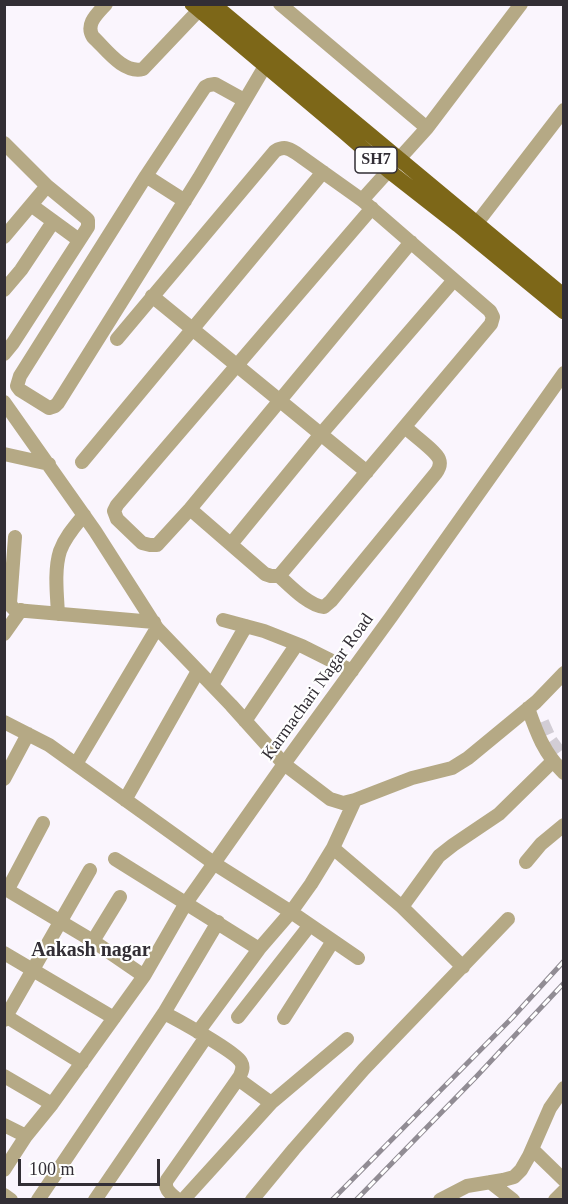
<!DOCTYPE html>
<html>
<head>
<meta charset="utf-8">
<style>
	body { margin:0 }
	#map { position:relative; width:568px; height:1204px; overflow:hidden; background:#faf5fd; font-family:Georgia,serif }
	canvas { display:block }
	.frame { position:absolute; inset:0; border:6px solid #322e35; pointer-events:none }
	.scale { position:absolute; left:18px; top:1159px; width:142px; height:27px; box-sizing:border-box; border:3px solid #322e35; border-top:0; padding-left:8px; font-size:18px; line-height:21px; white-space:nowrap; color:#322e35; -webkit-text-stroke:4px #fff; paint-order:stroke }
</style>
</head>
<body>
<div id="map">
<canvas width="568" height="1204"></canvas>
<div class="frame"></div>
<div class="scale">100 m</div>
</div>
<script>
const g = document.querySelector('canvas').getContext('2d');
g.lineJoin = 'round';
function strokePath(path, color, width, dash) { g.strokeStyle = color; g.lineWidth = width; g.lineCap = dash ? 'butt' : 'round'; g.setLineDash(dash || []); g.stroke(path); }
function drawText(font, color, halo, rows, align = 'center') {
  g.font = font + ' Georgia,serif'; g.lineWidth = 4.5; g.setLineDash([]); g.textBaseline = 'middle'; g.strokeStyle = halo; g.fillStyle = color; for (const [text, x, y, turn = 0] of rows) {
    g.save(); g.translate(x, y); g.rotate((+turn || 0) * Math.PI / 180); g.textAlign = isNaN(turn) ? turn : align; if (halo) g.strokeText(text, 0, 0); g.fillText(text, 0, 0); g.restore();
  }
}
strokePath(new Path2D(`
	M542,722L550,740L564,759`), '#d2cdd5', 14, [14, 7]);
strokePath(new Path2D(`
	M106,4C97,14 85,24 93,37C106,49 123,74 143,69L199,10
	M280,4L427,128
	M244,100L215,84L209,85L205,87L146,176L20,376L17,386L20,390L49,408L55,406L58,403L199,178L271,56
	M4,143L47,186L86,218L88,220V227L13,343L4,354
	M146,176L185,201
	M362,200L427,128L521,4
	M31,205L79,240
	M372,208L117,505L114,511L117,519L142,543L150,545H157L190,509L411,242
	M470,232L564,110
	M4,237L47,186
	M4,290L21,270L53,222
	M152,296L367,472
	M117,339L275,151C284,146 288,148 296,153L362,200L490,311L493,317L491,324L279,576H271L265,574L190,509
	M4,402L95,531L157,628L231,705L284,764L330,799L343,803L355,800L412,778L452,768L468,758L536,702L564,673
	M4,454L49,464
	M82,462L323,172
	M15,537L10,603L12,607L15,610L154,622
	M231,544L321,434L454,280
	M279,576C290,586 309,606 324,607L331,601L436,473C439,469 441,464 439,459C436,451 412,434 405,427
	M58,614C57,594 54,570 60,551C65,537 75,526 84,515
	M223,620L264,631L302,646L352,671
	M4,634L21,610
	M212,685L246,626
	M528,708C537,734 544,753 564,773
	M245,721L297,644
	M4,722L49,745L215,864L291,912L358,958
	M76,764L157,628
	M4,779L28,734
	M125,800L198,671
	M333,848L402,907L463,967
	M115,859L259,949
	M526,862L541,844L564,825
	M4,888L93,941L144,976
	M8,889L43,823
	M402,907L439,856L453,845L499,814L553,761
	M93,941L120,897
	M4,953L114,1018
	M164,1013C178,1020 236,1052 241,1062C244,1067 242,1071 240,1076L167,1180C163,1189 171,1194 178,1200
	M4,1015L82,1063
	M238,1017L310,925
	M284,1018L333,941
	M4,1020L90,870
	M198,1032L259,949L291,912L311,884L333,848L355,800
	M4,1076L52,1104
	M271,1103L347,1039
	M4,1125L26,1136
	M532,1149L564,1180
	M4,1170L26,1136L52,1104L144,976L186,903L284,764L391,617L564,373
	M490,1182L513,1200
	M4,1195L11,1200
	M38,1200L164,1013L218,922
	M95,1200L206,1037
	M183,1200L271,1103L238,1079
	M252,1200L294,1149L364,1069L508,919
	M440,1200L467,1186L503,1180L514,1177L521,1170L529,1156L550,1108L564,1088
	M555,1200L564,1191`), '#b5a985', 14);
strokePath(new Path2D(`
	M192,4L344,132L389,171L458,225L564,312
	M213,4L564,296`), '#7d6718', 15);
const rail = new Path2D(`
	M332,1200L512,1018L564,961
	M356,1200L476,1077L564,983`);
strokePath(rail, '#918c94', 5);
strokePath(rail, '#fff', 3, [9]);
for (const [x, y, w] of [
	[376,160,42]
]) { const box = new Path2D(); box.roundRect(x - w / 2, y - 13, w, 26, 4.5); g.fillStyle = '#fff'; g.fill(box); strokePath(box, '#322e35', 1.5); }
drawText('bold 16px', '#322e35', null, [
	["SH7",376,160]
]);
drawText('18px', '#322e35', '#fff', [
	["Karmachari Nagar Road",318,687,-54]
]);
drawText('bold 20px', '#322e35', '#fff', [
	["Aakash nagar",91,951]
]);
</script>
</body>
</html>
